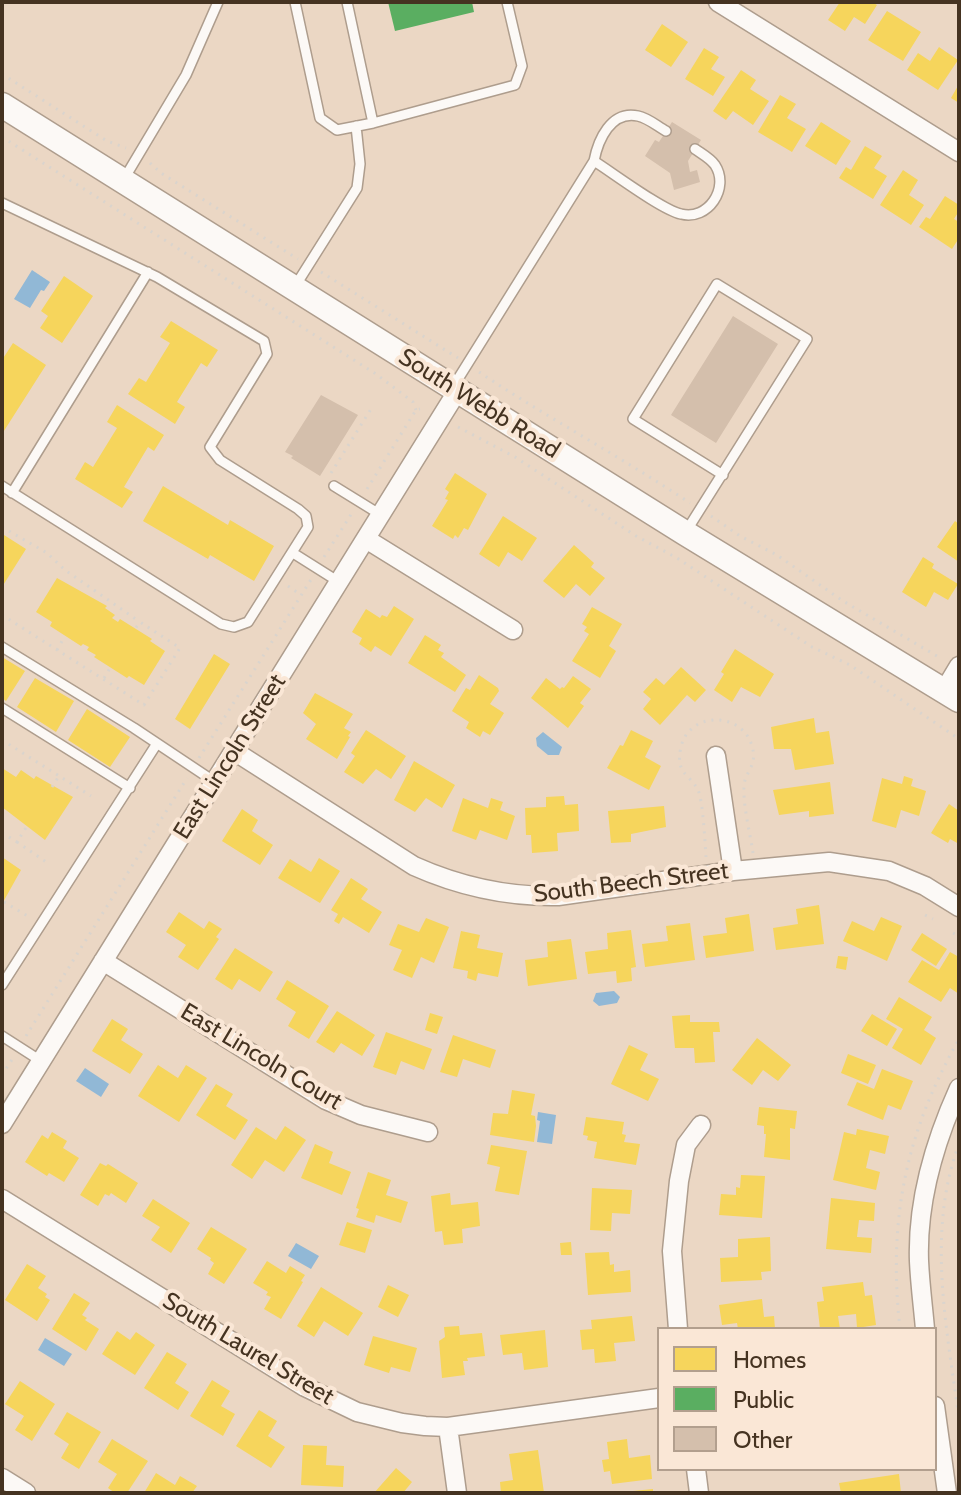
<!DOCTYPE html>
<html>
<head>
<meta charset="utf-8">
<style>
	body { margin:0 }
	#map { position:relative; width:961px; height:1495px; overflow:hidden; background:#ebd7c4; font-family:Cabin,sans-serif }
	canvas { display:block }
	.frame { position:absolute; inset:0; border:4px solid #453321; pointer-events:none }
	.legend { position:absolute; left:657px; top:1327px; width:280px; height:144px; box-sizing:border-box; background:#fae7d6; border:2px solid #b29f8e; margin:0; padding:10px 14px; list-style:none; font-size:24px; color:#453321 }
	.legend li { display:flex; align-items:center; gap:16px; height:40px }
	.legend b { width:40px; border:2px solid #b29f8e }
</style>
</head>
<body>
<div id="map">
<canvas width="961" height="1495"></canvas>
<div class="frame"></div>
<ul class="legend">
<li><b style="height:22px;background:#f6d55c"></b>Homes</li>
<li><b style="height:22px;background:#5aae61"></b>Public</li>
<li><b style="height:22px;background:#d4bfac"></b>Other</li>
</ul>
</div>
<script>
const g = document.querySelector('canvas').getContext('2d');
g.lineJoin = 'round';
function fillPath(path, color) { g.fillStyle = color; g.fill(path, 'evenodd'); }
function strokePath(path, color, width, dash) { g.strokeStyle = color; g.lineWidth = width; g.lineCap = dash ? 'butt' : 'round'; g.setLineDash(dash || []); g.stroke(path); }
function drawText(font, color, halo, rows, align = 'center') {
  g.font = font + ' Cabin,sans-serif'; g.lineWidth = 8; g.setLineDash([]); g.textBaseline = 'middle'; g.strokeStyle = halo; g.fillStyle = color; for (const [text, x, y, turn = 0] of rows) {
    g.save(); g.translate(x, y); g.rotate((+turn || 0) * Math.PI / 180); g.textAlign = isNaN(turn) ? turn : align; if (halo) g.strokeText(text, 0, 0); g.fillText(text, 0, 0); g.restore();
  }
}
fillPath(new Path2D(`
	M32,270L50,282L44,291L41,290L30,308L14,299Z
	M543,732L562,747L559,755H548L537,746L536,738Z
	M614,991L620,997L617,1003L599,1006L593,1001L596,993Z
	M85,1068L109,1084L101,1097L76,1081Z
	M538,1112L556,1115L552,1144L537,1142L540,1121L537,1120Z
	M296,1243L319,1256L311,1269L288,1256Z
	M45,1338L72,1354L64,1366L38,1350Z`), '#91b8d6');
fillPath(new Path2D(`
	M840,2H872L877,5L865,24L854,17L845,31L828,20Z
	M887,11L921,32L903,61L868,40Z
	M662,24L688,42L671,67L645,50Z
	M939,47L958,60L938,90L907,70L918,53L930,61Z
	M704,48L719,57L711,69L725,77L713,96L685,79Z
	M741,70L756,80L750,89L769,101L753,125L733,111L726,120L713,111Z
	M959,84V103L951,98Z
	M780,95L796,104L787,118L806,129L792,152L758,132Z
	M821,122L851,141L836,165L805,146Z
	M865,146L882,156L874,168L887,176L873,199L839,178L846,167L851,170Z
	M903,170L918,180L909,195L924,205L911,225L880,205Z
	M945,196L959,205V211L954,219L959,222V238L952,249L919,227L926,217L930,219Z
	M64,276L93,296L62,343L40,328L48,316L41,311Z
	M171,321L218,350L207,367L201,363L177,402L185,407L175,424L128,394L139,378L146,382L170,343L160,337Z
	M13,343L46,365L2,434V360Z
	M117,405L164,435L154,451L148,447L124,487L133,492L122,508L75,479L85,462L93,467L117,428L107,422Z
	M455,473L487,494L468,530L464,528L458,538L455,535L453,539L432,526L448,500L445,499L449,492L445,489Z
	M163,486L228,525L230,520L274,546L254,581L210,555L208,559L143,521Z
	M503,516L537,538L522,561L508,552L499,567L479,554Z
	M955,521L959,524V562L937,547Z
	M4,535L26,549L2,587V538Z
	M574,545L594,563L591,567L605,578L590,596L576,584L564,598L543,581Z
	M923,557L934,564L932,568L958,584L948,600L934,592L926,607L902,592Z
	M57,578L107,606L105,608L115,615L112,618L118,622L120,619L152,639L150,641L165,651L144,685L129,676L127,678L94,657L96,655L87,650L89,647L83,644L81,646L50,626L52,622L36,612Z
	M394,606L414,619L391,656L375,646L371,652L359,644L362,638L352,632L366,609L380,618L382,615L387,617Z
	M592,607L622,624L609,646L616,651L600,678L572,661L589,634L584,631L587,627L582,624Z
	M425,635L441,645L438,650L444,653L441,657L466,675L455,692L408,663Z
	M735,649L774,674L760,697L741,687L732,702L714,690L724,674L721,672Z
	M214,654L230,664L190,729L175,719Z
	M2,657L25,671L6,701L2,698Z
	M681,667L706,690L695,702L687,695L660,725L643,709L651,699L643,692L656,678L664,685Z
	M479,675L498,688L499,691L490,704L504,713L490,735L483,731L480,737L466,728L469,722L452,711L466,688L470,690Z
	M573,676L591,689L580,703L584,706L568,728L531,698L546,678L560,689L562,687L564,688Z
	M35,678L74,701L56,732L17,707Z
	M315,693L353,714L344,728L351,732L348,736L350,737L337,759L306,739L316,724L303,713Z
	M87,709L130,737L110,767L68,740Z
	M814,718L816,733L829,731L834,764L795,770L791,749H774L771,727Z
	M366,730L406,756L391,779L376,769L363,784L344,772L355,756L351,753Z
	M631,730L653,741L645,757L661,766L649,790L607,768L620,745L623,746Z
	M414,761L455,785L442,808L426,798L415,812L394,800Z
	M2,768L16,777L21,770L34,779L36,776L73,797L45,840L2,807Z
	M904,776L913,779L911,786L926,791L919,816L901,810L896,828L872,821L882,778L902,784Z
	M830,782L834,814L809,817V811L779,815L773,790Z
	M564,796L565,805L578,804L579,831L557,833L558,851L532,853L531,835H526L525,808L546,807V797Z
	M463,798L488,808L491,798L503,802L500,810L515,816L507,840L480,830L476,840L452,831Z
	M949,804L959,811V844L950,839L948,843L931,833Z
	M664,806L666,827L631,834V842L611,843L608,811Z
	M242,809L258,820L252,831L273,845L260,865L222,841Z
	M2,857L21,870L2,904Z
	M319,858L340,871L320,903L278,878L290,859L311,872Z
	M351,878L368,889L361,899L382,912L369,933L343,917L339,924L334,921L338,914L331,910Z
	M819,905L824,944L776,950L773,928L798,924L796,909Z
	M179,912L204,929L209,921L222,929L216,937L219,939L198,970L178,957L186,945L166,932Z
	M749,914L754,951L706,958L703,936L727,933L725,918Z
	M881,917L902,926L887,961L843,941L852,921L874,931Z
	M426,918L449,927L434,963L421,957L412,978L393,970L402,950L389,945L398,924L419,932Z
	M690,923L695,960L645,967L642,944L668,941L666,926Z
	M631,930L636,967L631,968L632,981L617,983L616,971L588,974L585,952L608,949L607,933Z
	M461,931L480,935L477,948L503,953L498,977L478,973L476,981L467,978L468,971L453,968Z
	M922,933L947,949L936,966L911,950Z
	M571,939L577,979L528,986L525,960L548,957L547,942Z
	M235,948L273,972L260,992L239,979L232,990L215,979Z
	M950,952L959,957V994L950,988L941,1002L908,982L922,960L939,970Z
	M838,956L848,957L846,970L836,968Z
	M287,980L329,1006L309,1039L288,1026L296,1012L276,999Z
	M899,997L932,1017L924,1030L936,1038L921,1065L892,1048L903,1029L886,1019Z
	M337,1011L375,1035L362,1056L341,1043L334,1053L316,1042Z
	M430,1013L443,1017L437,1034L425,1030Z
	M872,1014L897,1029L887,1046L861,1031Z
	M690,1015V1022H719L720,1032H713L715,1062L695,1063L694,1048H675L672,1016Z
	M112,1019L128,1029L121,1040L143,1054L130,1074L92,1051Z
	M386,1032L432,1049L424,1070L401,1061L396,1075L373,1067Z
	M453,1035L496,1050L490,1068L463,1059L457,1077L440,1072Z
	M757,1038L791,1065L778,1081L763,1070L752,1085L732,1070Z
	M629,1045L648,1054L640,1070L659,1079L648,1101L611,1084Z
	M848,1054L876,1065L868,1084L841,1073Z
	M158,1065L178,1078L186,1065L207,1078L179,1122L138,1096Z
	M882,1069L913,1081L901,1110L888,1105L883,1120L847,1105L857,1082L874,1089Z
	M216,1084L233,1094L226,1106L248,1120L235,1140L196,1115Z
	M512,1090L535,1094L531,1115L535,1116L536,1126L534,1142L490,1135L493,1113L508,1114Z
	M759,1107L797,1111L795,1129L790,1128V1160L764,1157L766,1134H764V1126L757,1125Z
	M586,1117L624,1122L622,1134L626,1135L624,1142L640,1144L636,1165L594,1158L597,1142L587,1140L588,1136L583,1135Z
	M285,1126L306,1140L284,1172L265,1160L252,1179L231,1165L256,1127L276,1140Z
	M857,1129L889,1136L885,1154L870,1150L866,1168L880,1172L876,1190L833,1180L844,1132L856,1135Z
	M52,1132L67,1141L63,1148L79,1158L64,1182L49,1173L47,1176L25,1162L42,1135L48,1139Z
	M315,1144L333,1152L329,1163L351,1172L342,1195L301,1178Z
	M491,1145L527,1151L519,1195L495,1191L500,1167L487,1164Z
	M100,1163L106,1166L108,1164L138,1183L126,1203L111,1193L109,1196L105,1194L98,1206L80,1195Z
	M368,1172L391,1180L386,1195L408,1202L401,1223L376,1215L374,1223L356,1217L359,1209L356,1208Z
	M741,1175L765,1176L762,1218L719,1215L721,1194L736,1195V1187L740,1188Z
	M592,1188L632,1190L630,1214L612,1213L611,1231L590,1230Z
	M450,1193L451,1205L478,1202L480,1226L462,1229L463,1243L444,1245L442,1231L435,1232L431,1196Z
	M831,1198L875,1203L874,1221L859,1220L857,1237L872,1238L871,1253L826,1249Z
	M153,1199L190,1223L171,1253L151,1240L160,1227L142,1216Z
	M347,1222L372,1230L365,1253L339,1245Z
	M211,1227L247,1249L224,1284L208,1274L214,1263L210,1260L211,1258L197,1249Z
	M770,1237L771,1271L761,1272L762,1280L721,1282L720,1258L738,1257V1239Z
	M571,1242L572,1255H561L560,1243Z
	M609,1252L610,1265L614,1264V1272L630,1270L631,1292L588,1295L585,1253Z
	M267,1261L286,1273L290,1266L305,1275L301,1281L303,1282L281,1319L264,1309L271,1297L266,1295L268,1292L253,1283Z
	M27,1264L46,1276L38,1288L47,1294L45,1297L50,1300L37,1321L5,1300Z
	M863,1282L865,1296L872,1295L876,1325L857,1328L856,1314L838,1316L840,1329H820L817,1302L824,1301L822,1287Z
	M388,1285L409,1295L398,1317L378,1307Z
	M321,1287L363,1313L348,1336L324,1321L314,1337L297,1326Z
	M74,1293L90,1303L82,1315L87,1318L85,1320L99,1329L86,1351L52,1329Z
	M762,1299L764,1317L774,1316L775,1329H738L737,1323L722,1325L719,1305Z
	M632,1316L635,1341L614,1343L616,1361L595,1363L594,1349L582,1350L580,1330L592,1329L591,1320Z
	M459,1326L460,1335L482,1333L485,1356L467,1358L468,1361H463L465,1375L442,1378L439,1341L445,1337L444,1327Z
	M545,1330L548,1367L524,1370L522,1353L503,1355L500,1335Z
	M117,1331L130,1340L136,1332L155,1345L135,1375L102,1354Z
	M373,1336L417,1348L410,1372L391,1367L389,1373L364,1365Z
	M167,1352L187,1364L175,1383L189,1392L178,1410L144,1388Z
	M212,1380L230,1391L221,1406L235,1414L223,1436L190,1416Z
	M20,1381L55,1404L32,1441L15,1430L24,1416L5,1404Z
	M259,1410L277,1421L268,1436L285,1447L271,1468L236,1446Z
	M67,1412L101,1432L79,1469L61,1458L69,1444L54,1434Z
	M112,1439L148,1461L127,1493H115L108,1488L117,1474L98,1462Z
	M627,1439L629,1458L650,1455L652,1479L612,1484L610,1471L604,1472L602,1460L609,1459L607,1442Z
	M303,1445L327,1446L326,1465L344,1466L343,1487L301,1485Z
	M538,1450L544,1493H501L500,1482L513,1480L509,1454Z
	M396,1468L412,1482L403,1493H374Z
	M156,1473L175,1485L180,1476L197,1486L192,1493H144Z
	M899,1474L901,1493H841L839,1483Z
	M653,1489V1493H633V1491Z`), '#f6d55c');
fillPath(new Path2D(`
	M388,2H472L474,12L395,31Z`), '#5aae61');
fillPath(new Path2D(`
	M672,122L701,140L688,161L690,172L697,170L700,182L674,190L670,173L645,156L655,140L659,142Z
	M733,316L778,344L716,443L671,415Z
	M321,395L358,415L320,476L291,458L293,456L285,452Z`), '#d4bfac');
const lane = new Path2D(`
	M295,2L320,118L337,130L373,123
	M347,2L373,123L515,85L522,66L507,2
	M594,161C613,173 662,210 681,214C708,221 730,188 715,165C710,158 702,154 695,149
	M124,179L186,75L218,2
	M2,203L157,277L264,341L267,354L210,447L220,460L298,509L306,516L308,527L248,622L234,627L221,624L2,486
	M294,288L357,188L360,164L356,126
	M453,387L594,161C598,140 611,110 638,116C648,118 657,126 666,131
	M334,486L381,515
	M12,493L148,272
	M687,530L807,339L717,284L633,419L723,475
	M293,553L339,582
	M2,647L134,728L215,782
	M2,708L130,788
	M2,985L156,745
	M2,1036L41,1061`);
const street = new Path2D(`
	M718,2L959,152
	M366,539L513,630
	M944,691L959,666
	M234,751L414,866C461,887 507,897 558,896L733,871L829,862L889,871L925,886L959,907
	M716,756L733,871
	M103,961L326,1100L361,1115L428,1132
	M2,1124L458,390
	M2,1199L305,1387L357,1412L402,1423L425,1426L448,1427L659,1398
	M678,1329L672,1251L679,1181L686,1145L701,1125
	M925,1329C923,1306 920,1284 919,1261C917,1202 935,1141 959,1088
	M935,1406L947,1493
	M448,1427L457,1493
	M696,1469L699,1493
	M2,1478L26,1493`);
const secondary = new Path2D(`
	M2,105L685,533L959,700`);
strokePath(lane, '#ae9d8d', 12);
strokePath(street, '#ae9d8d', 21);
strokePath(secondary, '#ae9d8d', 27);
strokePath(new Path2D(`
	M2,74L107,141L126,148
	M2,137L376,374L413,402L416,410
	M150,163L161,173L298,259
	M321,272L458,358
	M479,372C548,418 621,457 690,503
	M458,427L515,457L636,536L677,558L812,647L850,665L959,739
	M331,473L371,409
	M367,489L416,410L420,409
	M711,516L740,536L777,555L843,601L942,659
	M2,527L47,553L65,570L140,622
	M324,557L352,513
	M288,586L301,595
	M2,615L144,705L180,648L140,622L135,629
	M57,650L65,636
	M104,678L110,668
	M2,740L91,796
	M199,758L312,578
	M52,787L59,776
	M2,833L17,842L27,826
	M17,842L49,864
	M706,857C705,842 703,801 698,790C689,773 675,774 681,747C689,711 742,711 752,746C758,766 745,771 744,786C743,807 750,832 753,853
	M4,902L31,918
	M925,915L933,919
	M953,933L959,936
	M26,1036L187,778
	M2,1075L13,1058
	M959,1144C926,1232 947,1329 959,1419
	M900,1329C888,1221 905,1134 959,1039`), '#dad4cd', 3, [2, 6]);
strokePath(lane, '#fcf9f6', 9);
strokePath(street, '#fcf9f6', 18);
strokePath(secondary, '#fcf9f6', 24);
drawText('24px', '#453321', '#fae7d6', [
	["South Webb Road",479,404,32],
	["East Lincoln Street",230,757,-58],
	["South Beech Street",631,883,-7],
	["East Lincoln Court",261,1057,31],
	["South Laurel Street",248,1349,31]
]);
</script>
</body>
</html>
